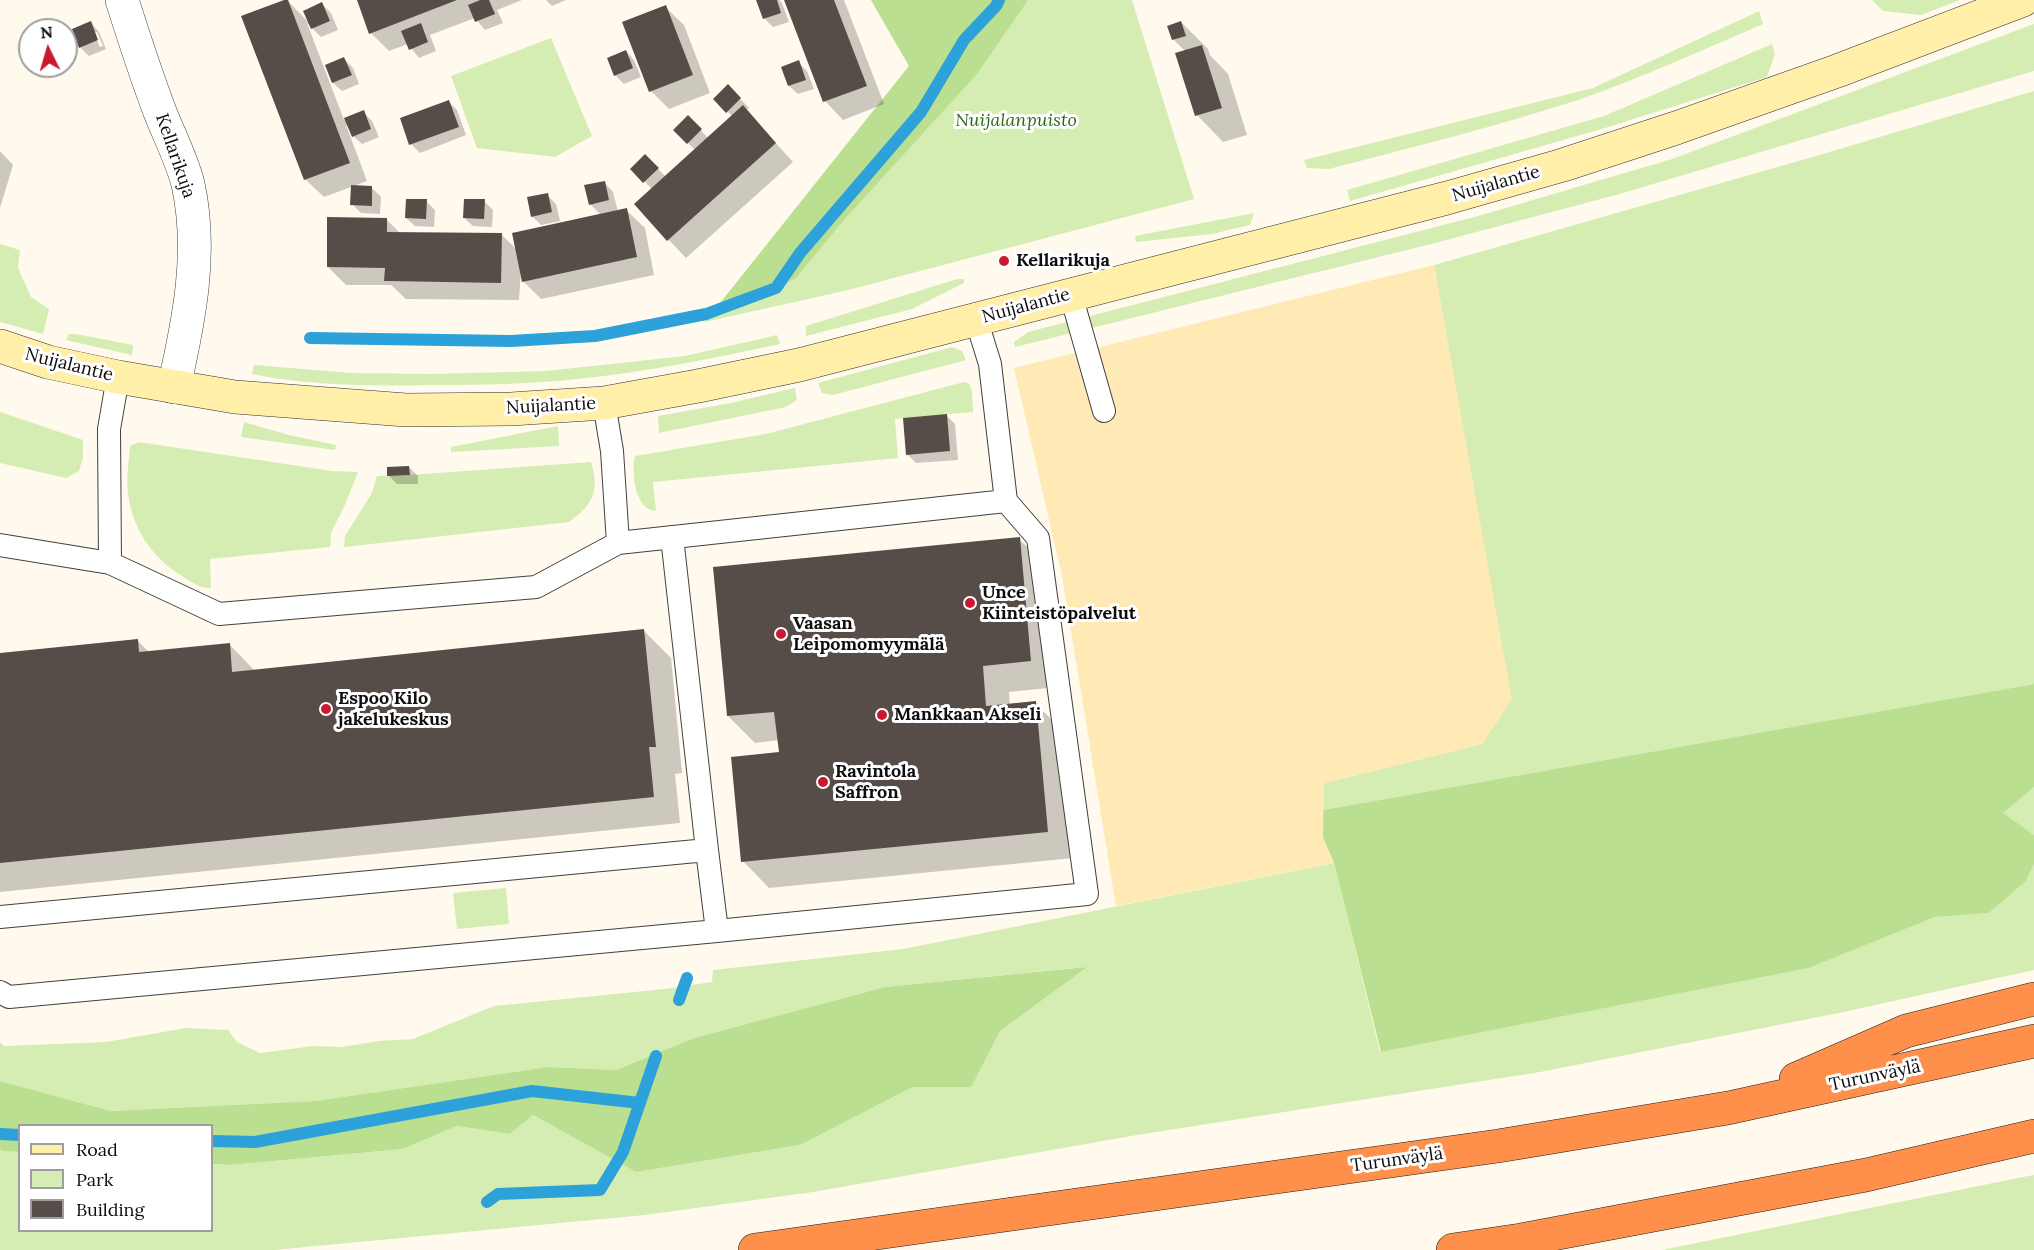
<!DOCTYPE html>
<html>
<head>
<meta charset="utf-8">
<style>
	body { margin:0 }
	#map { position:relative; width:2034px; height:1250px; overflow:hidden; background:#fffaed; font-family:Lora,serif }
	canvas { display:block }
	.legend { position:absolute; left:18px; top:1124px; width:195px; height:108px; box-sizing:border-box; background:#fff; border:2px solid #9e9e9e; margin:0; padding:8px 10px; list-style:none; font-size:18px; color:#0d0d0d }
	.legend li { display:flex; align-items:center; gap:12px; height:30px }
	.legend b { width:30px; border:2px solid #9e9e9e }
	.north { position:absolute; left:18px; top:18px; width:60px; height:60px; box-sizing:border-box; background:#fff; border:2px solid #9e9e9e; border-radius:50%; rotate:355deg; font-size:16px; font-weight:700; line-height:24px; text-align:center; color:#0d0d0d }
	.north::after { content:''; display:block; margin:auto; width:21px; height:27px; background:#c9192e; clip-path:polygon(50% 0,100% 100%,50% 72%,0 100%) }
</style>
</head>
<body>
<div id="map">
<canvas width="2034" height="1250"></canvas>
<ul class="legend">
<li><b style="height:8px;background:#ffefa8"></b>Road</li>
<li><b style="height:16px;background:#d5edb3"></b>Park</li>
<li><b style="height:16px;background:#564d48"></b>Building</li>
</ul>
<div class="north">N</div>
</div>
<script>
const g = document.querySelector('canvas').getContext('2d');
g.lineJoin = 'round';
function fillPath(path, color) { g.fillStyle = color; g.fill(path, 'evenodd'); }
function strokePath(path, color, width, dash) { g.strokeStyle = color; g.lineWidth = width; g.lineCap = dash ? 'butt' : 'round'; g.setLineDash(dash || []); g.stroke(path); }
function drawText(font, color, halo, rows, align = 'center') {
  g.font = font + ' Lora,serif'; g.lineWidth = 6; g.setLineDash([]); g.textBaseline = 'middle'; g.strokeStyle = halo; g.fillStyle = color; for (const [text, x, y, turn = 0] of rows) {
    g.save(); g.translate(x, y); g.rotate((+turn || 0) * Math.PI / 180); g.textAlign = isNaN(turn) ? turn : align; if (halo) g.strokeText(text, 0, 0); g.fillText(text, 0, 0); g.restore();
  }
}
fillPath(new Path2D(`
	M871,0H1132L1194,199L848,290L705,322L909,66Z
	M1872,0H1960L1921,15L1883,11Z
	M1759,11L1763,24C1703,50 1643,77 1581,99C1498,126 1414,147 1329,169L1307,168L1304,160L1593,88Z
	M2034,24V71L1616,195L1435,243L1015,347L1014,342L1028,332L1482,215L1672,159Z
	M551,38L592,136L555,157L477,148L451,76Z
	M1772,44L1775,54L1767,77L1605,128L1350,201L1347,190L1604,116Z
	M2034,91V684L1323,810L1324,783L1482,744L1511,700L1434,265L1816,156Z
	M1254,213L1250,225L1212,234L1136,242L1135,236Z
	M0,244L20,250L18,268L31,297L49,309L43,334L0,322Z
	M957,279H964V283L912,309L806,336V326Z
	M69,334H76L133,345L132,355L66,340Z
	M777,335L780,344C713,358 647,372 578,379C530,384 481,385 433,385C372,386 312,386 252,374L254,365L352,373L432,374L546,371L685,356Z
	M952,347L962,351L966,360L833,395L822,393L818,383Z
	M964,382L969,384L972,390L973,412L895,419L898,458L653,482L656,511C635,511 631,472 635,456L766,434Z
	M795,388L797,400L786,407L659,433L658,416L731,403Z
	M0,412L83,440V458L79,471L66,478L0,463Z
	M244,422L289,435L336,445L335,450L241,437Z
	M558,426L559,446L451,452V447Z
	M139,442L332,471L358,472L344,507L331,533L330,547L210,559L211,588C200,589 192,582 182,576C152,558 132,528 128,493C126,478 129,461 130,446Z
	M591,462C600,490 593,505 569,522L344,547L345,536L372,493L377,476L410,475Z
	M2034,787V835L2002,813Z
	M1334,863L1380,1052L1809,968L1935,917L1989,913L2026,881L2034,864V970L1839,1013L1540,1072L1137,1135L813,1192L645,1215L274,1250H0V1149L2,1151L19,1152L20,1230H212V1164L231,1165L403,1149L457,1126L510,1134L533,1115L636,1172L800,1145L913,1087H970L1000,1031L1085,967L885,987L694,1038L616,1070L548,1067L315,1101L111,1111L0,1081V1042L4,1046L106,1042L186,1028L228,1030L237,1042L260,1053L313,1046L342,1047L379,1041L413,1039L494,1006L665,989L712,982L713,970L903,949Z
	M506,888L509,924L457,929L453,893Z
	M2034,1175V1250H1662L2023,1177Z`), '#d5edb3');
fillPath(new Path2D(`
	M871,0H1028L977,74L842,222L796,278L705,322L909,66Z
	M2034,684V787L2003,813L2034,835V864L2026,881L1989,913L1935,917L1809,968L1381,1052L1334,863L1323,838V810Z
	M1087,967L1000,1031L971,1087H913L800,1145L636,1172L533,1115L510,1134L457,1126L403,1149L231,1165L212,1164V1126H20L19,1152L2,1151L0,1149V1081L111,1111L315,1101L548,1067L616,1070L694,1038L885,987Z`), '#badf91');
fillPath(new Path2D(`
	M1434,265L1512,700L1482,744L1324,783L1323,838L1334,863L1116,906L1062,576L1014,368Z`), '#ffe9b5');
fillPath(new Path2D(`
	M287,0L309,23L322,4L331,13L338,30L321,37L307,23L344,120L363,112L372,121L379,137L362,144L353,136L349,124L346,125L367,181L324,197L305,179Z
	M358,0H522L497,10L503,23L485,30L475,18L430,35L436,51L419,58L408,44L389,51L371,33Z
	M546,0H566L552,6Z
	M759,0H779L782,3L789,22L773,27L764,18Z
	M786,0H844L884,104L843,120L825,101Z
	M665,7L684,25L710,93L669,109L651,91Z
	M1181,22L1208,49L1210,55L1228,74L1247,135L1223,142L1197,115L1186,52L1173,39Z
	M91,23L99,32L106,49L89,56L80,47ZM93,32H97L103,46L100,47Z
	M626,51L634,60L641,77L624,84L615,75Z
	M344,59L353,68L359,84L342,91L333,83L327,66Z
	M798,62L807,71L814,89L798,94L789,86L783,68Z
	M728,86L749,108L746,110L793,162L686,258L636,205L653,190L632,169L645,156L666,177L696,151L675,130L688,117L709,139L733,117L715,99Z
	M448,101L457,110L466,135L420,153L411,144Z
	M0,151L13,165L0,208Z
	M605,183L613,192L618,212L626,210L645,228L654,275L541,299L523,281L521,270L519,300L406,299L391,285H346L328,267L386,219L400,233L501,234L517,250L601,215L590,204Z
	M372,188L381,197L380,214L361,213L352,204Z
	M547,195L556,204L560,221L541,225L532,216Z
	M426,201L435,210L434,227L415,226L406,218Z
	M484,201L493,210L492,227L473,226L464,218Z
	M946,415L955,424L958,460L916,463L908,455Z
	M409,467L418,476V484H397L388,475Z
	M1019,539L1046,566L1057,687L1009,692L1010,706L1035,703L1062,730L1074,858L769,888L743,861L780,754L779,740L755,743L728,716Z
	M644,631L671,658L682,773L675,774L680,823L0,892V655L137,640L149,652L229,644L255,671Z`), '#0003');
strokePath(new Path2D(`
	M310,338L511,341L595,336L706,314L776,288L800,253L921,112L964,40L996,6L999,0
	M679,1000L687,978
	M0,1134L20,1135
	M212,1141L255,1142L532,1091L640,1103
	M487,1202L498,1194L600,1190L623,1152L656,1056`), '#2da1d9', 12);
fillPath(new Path2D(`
	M284,0H288L350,163L304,180L241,16Z
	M357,0H457L369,34Z
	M480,0H489L495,14L475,22L468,5Z
	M756,0H777L781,13L763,19Z
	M784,0H834L867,86L823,102Z
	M322,2L330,21L311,29L303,11Z
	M666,5L693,75L649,92L622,22Z
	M91,21L98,40L79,48L72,29Z
	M1181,21L1186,36L1172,40L1167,26Z
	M421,23L428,42L409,50L401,31Z
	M1202,45L1222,108L1195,116L1175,53Z
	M626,50L633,68L614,76L607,58Z
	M344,57L352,75L332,83L325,65Z
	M799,60L806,80L788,86L781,67Z
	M728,84L741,98L726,113L713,99Z
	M449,100L459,127L409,145L400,118Z
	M743,105L776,143L667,241L634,204Z
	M364,110L371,129L352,137L344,118Z
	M688,115L702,129L687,144L673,130Z
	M645,154L659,168L643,183L630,169Z
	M605,181L609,200L589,205L584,185Z
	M351,185L372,186V206L350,205Z
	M548,193L552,212L531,217L527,197Z
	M406,199H427L426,219L405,218Z
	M464,199H485L484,219L463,218Z
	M627,208L637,257L522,282L512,233Z
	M327,217L387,218V232L502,233L501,283L387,281H384L385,268L327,267Z
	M947,414L950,451L906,455L903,418Z
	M409,466L410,475L387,476V467Z
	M1020,537L1031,661L983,666L986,706L1036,701L1048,832L741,862L731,757L779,752L774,712L727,716L713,567Z
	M644,629L656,747H649L654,797L0,863V653L138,639L139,652L230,643L232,672Z`), '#564d48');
const service = new Path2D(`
	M1071,295L1104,411
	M118,377L109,429L110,563L219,614L536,587L618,543L1006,501L990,364L976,319
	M604,403L612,451L618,543
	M672,537L707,850
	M0,545L110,563
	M0,917L707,850L717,931
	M0,992L9,997L717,931L1087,894L1038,538L1006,501`);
const minor = new Path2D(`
	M122,0C134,38 146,75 160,112C169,135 182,160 188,184C203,252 189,320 174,387`);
const secondary = new Path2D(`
	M0,346L48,362L118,377L235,397L406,410L511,409L604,403L698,386L799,365L1447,198L1563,165L1676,128L1837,71L2023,0`);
const motorway = new Path2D(`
	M1796,1079L1906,1031L2034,999
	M755,1250L1498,1146L1728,1108L2034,1041
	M1453,1250L1521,1240L1866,1175L2034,1136`);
strokePath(service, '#404040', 24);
strokePath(minor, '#404040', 34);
strokePath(secondary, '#2f2f2f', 34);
strokePath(motorway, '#1e1e1e', 34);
strokePath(service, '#fff', 22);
strokePath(minor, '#fff', 33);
strokePath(secondary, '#ffefa8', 33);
strokePath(motorway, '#ff904b', 33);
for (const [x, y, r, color] of [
	[1004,261,6,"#c9192e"],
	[970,603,6,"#c9192e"],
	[781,634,6,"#c9192e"],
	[326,709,6,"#c9192e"],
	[882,715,6,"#c9192e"],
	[823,782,6,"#c9192e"]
]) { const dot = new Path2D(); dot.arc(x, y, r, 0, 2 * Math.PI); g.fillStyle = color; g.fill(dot); strokePath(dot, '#fff', 2); }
drawText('italic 18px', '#2f6a18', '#fff', [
	["Nuijalanpuisto",1016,121]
]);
drawText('18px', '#0d0d0d', '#fff', [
	["Kellarikuja",175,156,71],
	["Nuijalantie",1496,184,-16],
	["Nuijalantie",1026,306,-15],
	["Nuijalantie",69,365,14],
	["Nuijalantie",551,406,-3],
	["Turunväylä",1875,1076,-12],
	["Turunväylä",1397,1160,-8]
]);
drawText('bold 18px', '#0d0d0d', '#fff', [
	["Kellarikuja",1016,261],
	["Unce",982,593],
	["Kiinteistöpalvelut",982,614],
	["Vaasan",793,624],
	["Leipomomyymälä",793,645],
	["Espoo Kilo",338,699],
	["jakelukeskus",338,720],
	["Mankkaan Akseli",894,715],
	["Ravintola",835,772],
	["Saffron",835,793]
], 'left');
</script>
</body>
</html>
